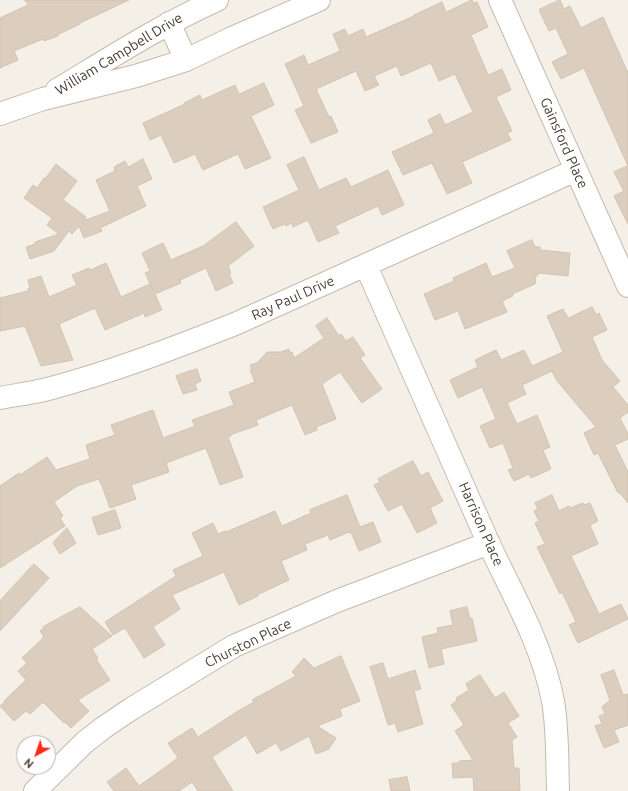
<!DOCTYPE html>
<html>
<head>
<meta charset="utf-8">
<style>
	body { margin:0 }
	#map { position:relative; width:628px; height:791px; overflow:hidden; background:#f5f0e7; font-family:Ubuntu,sans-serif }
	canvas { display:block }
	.north { position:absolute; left:16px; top:735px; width:40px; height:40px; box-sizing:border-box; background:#fff; border:1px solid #b6b3ae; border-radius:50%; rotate:220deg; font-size:11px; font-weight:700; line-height:16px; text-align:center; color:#494035 }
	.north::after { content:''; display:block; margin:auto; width:14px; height:18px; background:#ff2914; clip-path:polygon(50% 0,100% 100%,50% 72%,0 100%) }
</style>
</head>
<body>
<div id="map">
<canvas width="628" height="791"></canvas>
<div class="north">N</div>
</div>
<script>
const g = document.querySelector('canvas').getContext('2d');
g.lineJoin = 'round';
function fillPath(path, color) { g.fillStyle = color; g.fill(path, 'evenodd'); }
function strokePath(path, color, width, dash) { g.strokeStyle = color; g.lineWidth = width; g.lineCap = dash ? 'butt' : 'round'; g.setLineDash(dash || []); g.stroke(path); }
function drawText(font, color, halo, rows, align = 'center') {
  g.font = font + ' Ubuntu,sans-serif'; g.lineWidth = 4; g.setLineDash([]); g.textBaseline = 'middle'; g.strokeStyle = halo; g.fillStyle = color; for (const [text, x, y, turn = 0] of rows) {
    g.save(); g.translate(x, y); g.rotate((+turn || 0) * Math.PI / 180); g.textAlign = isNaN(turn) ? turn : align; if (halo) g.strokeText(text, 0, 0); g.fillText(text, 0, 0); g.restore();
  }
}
const building = new Path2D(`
	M25,0H129L80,23V24L57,35L58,36L44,41L43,39L14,51L18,60L0,68V18L28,5Z
	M472,0L473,3L477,2L488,27L471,35L488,75L502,69L511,90L496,97L512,131L507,133L511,140L462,162L472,183L447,194L432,163L403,175L392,152L434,133L428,120L440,114L445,125L473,112L455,74L439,81L431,63L401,76L397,66L374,76L379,85L365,91L356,71L316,89L329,117L331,116L338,132L311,143L295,110L304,106L285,64L304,55L308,65L340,51L333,34L345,29L348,36L363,29L366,37L414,16V15L442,2L446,12Z
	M560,0L564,9L570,6L581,28L603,17L628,73V166L584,68L561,79L552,62L568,54L556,28L549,31L539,10Z
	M264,83L274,105L251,116L271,158L245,169L238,154L203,170L195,154L174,163L161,135L150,140L143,123L185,104L184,103L200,95L202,100L235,85L239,94Z
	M304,157L319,190L346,178L351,187L388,170L404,205L382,215L378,206L335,226L339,233L318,242L308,220L293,227L292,223L286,226L285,224L273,229L263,207L299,190L287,165Z
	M143,159L152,179L137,186L146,206L100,228L102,231L84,238L79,226L72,234L69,231L54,251L30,259L26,247L35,244V242L59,234L47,225L52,218L24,198L33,185L37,188L44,178L45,179L56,164L77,181L63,200L86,217L83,220L89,219L110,211L96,180L115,171L114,167L125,161L128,167Z
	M628,166V224L614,196L624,191L614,172Z
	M236,222L254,246L228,266L231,273L229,274L233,283L216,291L206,268L180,280L181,283L155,294L162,310L145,317L144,313L105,330L95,308L59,324L73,360L41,366L25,326L0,331V298L28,291V289L30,288L28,280L41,276L49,297L77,285L72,275L89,268L90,270L106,263L121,297L150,284L153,290L145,273L150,271L142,253L163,243L171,260L203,246Z
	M532,240L535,247H540V250L570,253L568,276L538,273V275H536L535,284L512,294L513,296L502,301L507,312L465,329L458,311L435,320L424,294L454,281L453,278L486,263L492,277L515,268L507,251Z
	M592,307L596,315L599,313L607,330L592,337L602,360L620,381L613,387L628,405V412L620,418L628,434V439L615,445L628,472V503L619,492L618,493L598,453L594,455L584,433L596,427L557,381L552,371L522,385L526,394L507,403L517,424L537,415L550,447L543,450L551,469L531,478L529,474L514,481L508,470L513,468L503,443L490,448L480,426L496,419L482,387L458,398L450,380L478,367L475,360L496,350L501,360L524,350L532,366L563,352L547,316L563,309L568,318Z
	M327,318L339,336L341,334L346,341L353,337L365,355L360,358L382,389L362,403L340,372L322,384L336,419L316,427L317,430L305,435L292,405L256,420L258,425L230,435L231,436L228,437L243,477L220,485L206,448L166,463L169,472L131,485L136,499L110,508L101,483H100L99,479L77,486L54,502L63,516L60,518L65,526L0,568V486L19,473L20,475L47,457L56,470L90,459L86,445L115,435L111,425L153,410L163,438L195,426L192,420L234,405L229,392L255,382L250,370L252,369L250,365L257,363L267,352H281L289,349L290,353L292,352L294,358L324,338L316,326Z
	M197,369L201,381L195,384L197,390L183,394L176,376Z
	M413,461L421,476L428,472L443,501L430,508L437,523L417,533L402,504L388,511L374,485L380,482L378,479Z
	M347,495L360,527L373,522L381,542L359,551L351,532L349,533V532L330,540L328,535L305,544L307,550L281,561L289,580L257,595L258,596L239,605L224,572L172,595L180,609L153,627L165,645L144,658L125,628L113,635L105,622L176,576L173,570L203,556L192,533L213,523L218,534L225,531L226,532L275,511L282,526L311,513L310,510Z
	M552,495L559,511L569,506L570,508L583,503L584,505L590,503L598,521L590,525L598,544L571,556L599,614L621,604L628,619L578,643L569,625L576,622L562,592L560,594L537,547L545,544L535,523L539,521L534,511L538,509L535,503Z
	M115,510L121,528L98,535L92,518Z
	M67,528L76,543L60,554L53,543Z
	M34,564L49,578L0,631V601Z
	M80,607L112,636L92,649L98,658L96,659L110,680L78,700L89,711L71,728L65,722L64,723L43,702L30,714L26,711L14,721L0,706L5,702L4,701L26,680L18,671L27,663L22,658L44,637L40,631L44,628L43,627Z
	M467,607L470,619L472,618L477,641L441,649L444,664L429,668L422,637L438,633L437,628L453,625L450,611Z
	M341,656L360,701L340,709L342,716L317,726L336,738L329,749L316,754L309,736L281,751L276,743L257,754L246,735L212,757L233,791H198L192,782L179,791H114L107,782L126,768L139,786L178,758L168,743L192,728L198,737L238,711L254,702L252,700L296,676L292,672L304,658L314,668Z
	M383,663L388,679L415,670L421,689L414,691L423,724L398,732L395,723L388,725L370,667Z
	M614,670L623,695L628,694V725L614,730L619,742L604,748L595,726L602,724L599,716L605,714L602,707L610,700L601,675Z
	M480,675L495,698L504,692L519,716L508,723L517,737L512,740L514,768H519L520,791H474L473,777L453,778L452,763H459V761L473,760L455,731L464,725L451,705L457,700L456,698L469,690L466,684Z
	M407,777L410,791H391L389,780Z`);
fillPath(building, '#dbcebe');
strokePath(building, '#d4c2ad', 1);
const minor = new Path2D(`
	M500,0L628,286
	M169,23L186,60
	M57,90C110,58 161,25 217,0
	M0,114L43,99L136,76L186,60L232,38L319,0
	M366,266C407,358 447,450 488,542C512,593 542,644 553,701C558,730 557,761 558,791
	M0,398C16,395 32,393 48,389C112,372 174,348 235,324L576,170
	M35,791L85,742L103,728L131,709L234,646L337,601L489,543`);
strokePath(minor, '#c5baab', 24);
strokePath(minor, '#fff', 22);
drawText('14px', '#494035', '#fff', [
	["William Campbell Drive",119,54,-31],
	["Gainsford Place",564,143,66],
	["Ray Paul Drive",293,298,-24],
	["Harrison Place",481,524,66],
	["Churston Place",248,643,-26]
]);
</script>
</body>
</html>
